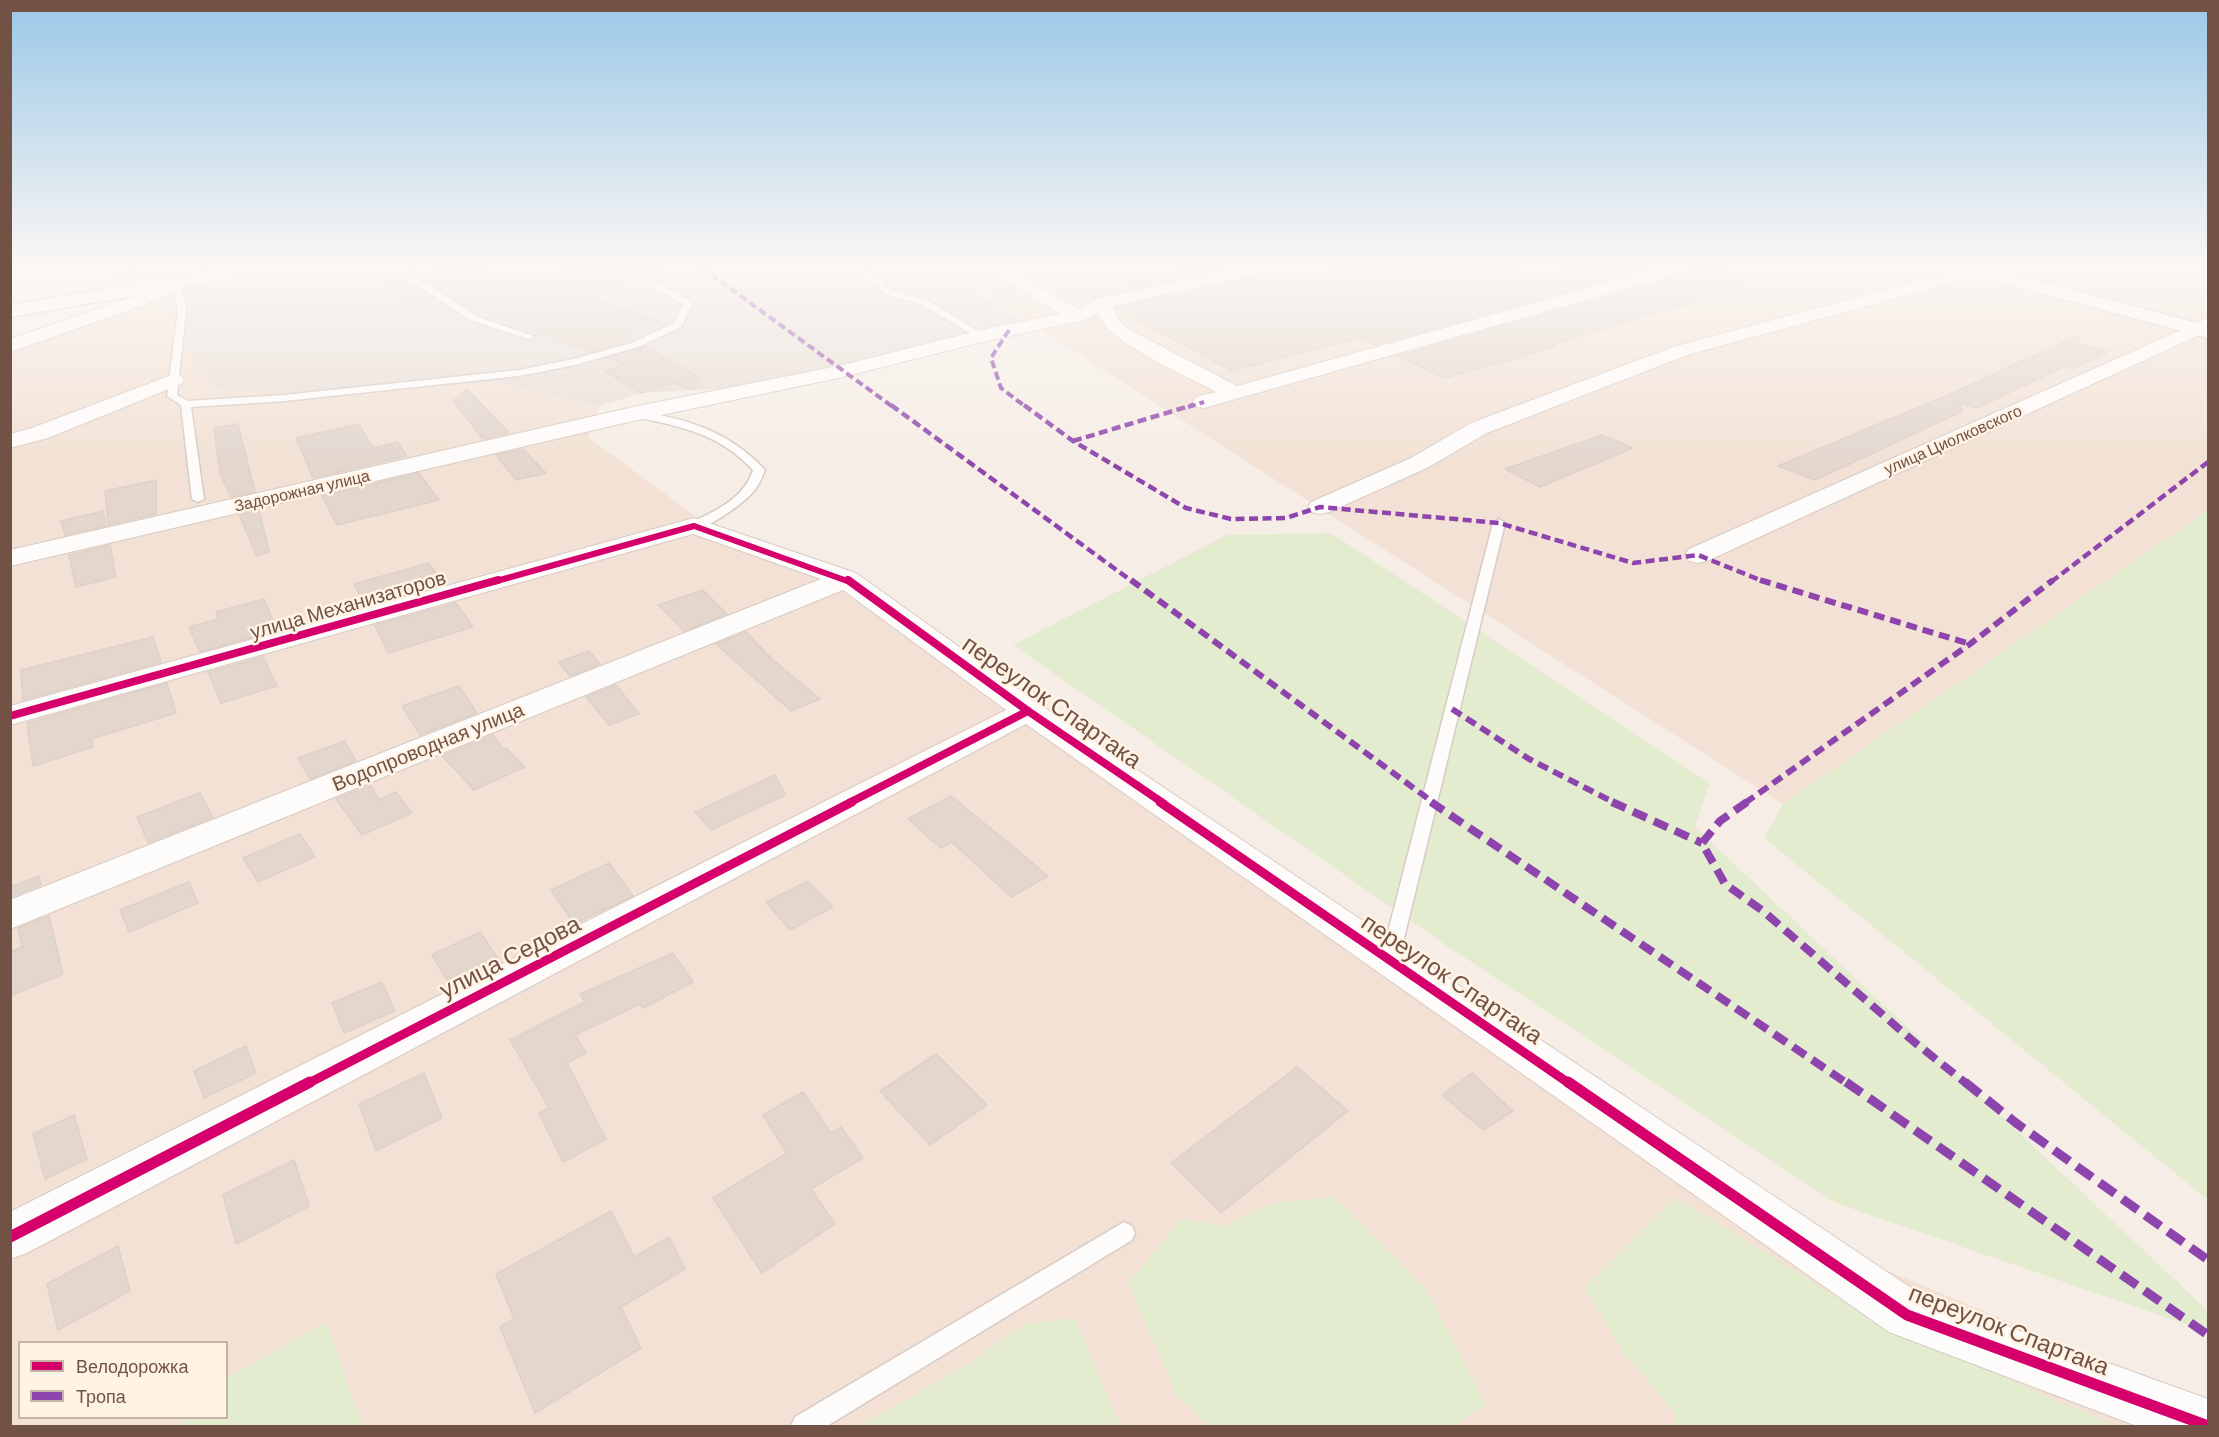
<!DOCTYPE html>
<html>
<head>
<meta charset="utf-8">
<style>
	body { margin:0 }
	#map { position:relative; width:2219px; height:1437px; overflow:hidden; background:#f6eee6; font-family:Barlow,sans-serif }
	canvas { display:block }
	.frame { position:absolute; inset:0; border:12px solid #735246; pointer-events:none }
	.legend { position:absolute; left:18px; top:1341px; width:210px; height:78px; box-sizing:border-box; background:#fff3e5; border:2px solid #c7b3a5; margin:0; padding:8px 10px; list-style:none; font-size:18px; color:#735246 }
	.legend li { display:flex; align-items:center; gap:12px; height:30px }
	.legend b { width:30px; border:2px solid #c7b3a5 }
</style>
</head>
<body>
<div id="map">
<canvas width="2219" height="1437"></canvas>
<div class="frame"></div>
<ul class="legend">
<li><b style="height:8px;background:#d6006c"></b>Велодорожка</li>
<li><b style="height:8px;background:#8e44ad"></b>Тропа</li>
</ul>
</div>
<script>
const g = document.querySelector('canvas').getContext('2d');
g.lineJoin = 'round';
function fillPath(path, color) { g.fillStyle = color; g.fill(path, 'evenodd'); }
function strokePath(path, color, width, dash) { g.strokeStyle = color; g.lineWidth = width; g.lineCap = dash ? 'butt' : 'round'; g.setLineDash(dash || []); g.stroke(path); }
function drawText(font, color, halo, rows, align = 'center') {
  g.font = font + ' Barlow,sans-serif'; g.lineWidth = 5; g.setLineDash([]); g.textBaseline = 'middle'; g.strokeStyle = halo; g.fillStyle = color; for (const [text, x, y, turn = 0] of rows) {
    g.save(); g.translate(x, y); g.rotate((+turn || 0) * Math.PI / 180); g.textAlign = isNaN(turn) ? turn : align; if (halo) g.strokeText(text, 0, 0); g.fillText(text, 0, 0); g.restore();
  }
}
fillPath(new Path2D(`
	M942,267H2208V510L1783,804Z
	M162,288L195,360L323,394L497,382L600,406L588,437L699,519L855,578L1876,1266L2208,1405V1426H11L10,340ZM20,1342H226V1418H20Z`), '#f2e1d4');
fillPath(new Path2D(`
	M87,267H938L1038,330L794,385L641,393L600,406L497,382L323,394L239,391L214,388L195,360L162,288Z`), '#e8ded7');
fillPath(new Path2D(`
	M2208,510V1200L1764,838L1783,804Z
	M1331,533L1710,783L1695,827L2208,1311V1332L1836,1203L1447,946L1013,645L1227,535Z
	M1335,1197L1428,1292L1486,1405L1454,1426H1209L1176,1394L1128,1283L1182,1218L1223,1226L1274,1203Z
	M1675,1197L1884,1326L2116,1426H1673L1677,1415L1622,1351L1585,1287Z
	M1074,1318L1119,1422L1123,1426H860L973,1361L1024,1324Z
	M326,1322L363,1426H182L181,1418H226L227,1378Z`), '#e3eccf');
const building = new Path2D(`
	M451,267H470L513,283L525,284L580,267H661L662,272L587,297L661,322L624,334L634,340L631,341L591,352L461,304L418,276Z
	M1197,267L1229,268L1097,297L1089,293Z
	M1346,267H1522L1523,280L1574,267H1654L1375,345L1360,338L1232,371L1116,308L1255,277L1274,284Z
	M1693,267H1723L1724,272L1753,281L1675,309L1671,308L1551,345L1555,347L1445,378L1398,356L1690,273Z
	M405,280L435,300L412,306L374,288Z
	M2077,336L2081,344L2108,352L2074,368L2065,366L1977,408L1959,403L1963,411L1815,480L1778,466L1955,392Z
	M645,346L700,378L694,390L674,383L641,393L605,371L626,365L607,358Z
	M467,389L509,433L483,439L453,401Z
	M238,424L255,492L231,497L220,473L214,428Z
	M359,424L373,448L397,442L407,456L313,478L296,438Z
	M1602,435L1633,448L1540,487L1505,469Z
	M523,449L546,473L516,480L496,455Z
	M419,473L439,500L337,525L322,496Z
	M156,480V514L108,525L105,491Z
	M259,510L269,552L257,556L239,515Z
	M103,511L106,526L65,535L61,521Z
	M110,545L116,577L76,587L69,555Z
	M429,563L444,584L365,606L354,584Z
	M703,590L727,614L684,631L658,605Z
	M264,599L276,628L251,631L253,637L200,652L189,627L218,619L216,612Z
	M456,603L473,627L388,653L375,625Z
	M746,632L772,659L820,699L791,711L716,644Z
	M153,637L161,662L23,700L21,670Z
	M589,651L600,664L570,676L558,662Z
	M263,657L277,686L221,703L208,672Z
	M167,683L176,713L91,739L93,747L33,766L27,723Z
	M616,685L639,714L609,725L586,697Z
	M459,686L477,713L420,735L402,706Z
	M493,735L504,750L506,748L525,767L474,790L442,756Z
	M345,741L356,761L310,779L298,758Z
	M775,775L785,795L711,830L695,812Z
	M370,785L379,800L396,792L412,813L362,835L336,799Z
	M200,793L213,817L148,843L137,817Z
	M951,796L1022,854L1048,876L1011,897L952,842L941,848L908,819Z
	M300,834L315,857L258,882L243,858Z
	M609,863L633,896L574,924L551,890Z
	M39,876L41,885L11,897L10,887Z
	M808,881L833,907L790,930L766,902Z
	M189,882L198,903L129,932L120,910Z
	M49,916L63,974L10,996V952L22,947L18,928Z
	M480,932L497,957L448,982L432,955Z
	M673,953L693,982L643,1008L640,1004L575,1035L586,1053L567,1063L606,1139L563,1162L539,1113L549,1108L510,1040L585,1002L580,994Z
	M382,982L395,1011L344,1033L332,1003Z
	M246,1046L256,1073L204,1098L194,1071Z
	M936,1054L987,1105L930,1145L880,1091Z
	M1297,1067L1348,1111L1221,1213L1171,1163Z
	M424,1073L442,1118L376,1151L359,1104Z
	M1472,1073L1513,1111L1483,1130L1442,1095Z
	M803,1092L831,1133L841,1127L863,1158L811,1189L835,1224L762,1273L713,1198L787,1153L763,1115Z
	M74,1115L87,1159L45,1179L33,1134Z
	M294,1160L309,1206L236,1244L223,1195Z
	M611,1211L634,1257L669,1237L685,1269L621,1307L641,1348L535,1413L500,1327L514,1319L496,1274Z
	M118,1246L130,1291L58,1330L47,1284Z`);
fillPath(building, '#e2d6cd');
strokePath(building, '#dfd0c8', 1.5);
const service = new Path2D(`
	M102,267H114L146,280L177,281L181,283L186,311L177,395L188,401L284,395L519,370L574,359L632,343L674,323L684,304L654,288V284H660L693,303L681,327L638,347L575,365L519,376L284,401L191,407L204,499L198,502L192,499L181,405L167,396L178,311L173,285L142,284Z
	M390,267H400L478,317L534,336L529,339L472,321Z
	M541,267H551V268L547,270Z
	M844,267H855L883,281L891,290L927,300L986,336L978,338L921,304L885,294L876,284Z
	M636,411C685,418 728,431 763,468L765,470C762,478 759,485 754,491C744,503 705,532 690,529V523C715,511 744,499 753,470C717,432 681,427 632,416V412Z
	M1499,519L1505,523L1399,959L1397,964L1390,966L1383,964L1381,959L1493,523Z
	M1124,1222L1132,1226L1135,1233L1132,1240L827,1426H791L795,1417Z`);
const minor = new Path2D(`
	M985,267H1006L1078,309L1097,299L1242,267H1275L1267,272L1113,306L1118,320L1132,331L1237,386L1663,267H1691L1689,271L1204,408L1196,407L1193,402L1196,397L1216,392C1187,376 1108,343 1097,313L1084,320L982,342L843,377L633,421L10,566V550L633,407L843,365L981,330L1060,314Z
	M1992,267H2018L2016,271L1989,279L1959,281L1687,355L1487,433L1427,468L1329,512L1320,514L1311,512L1308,507L1311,502L1411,458L1471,423L1673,347L1952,272Z
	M177,278L186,283L183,287L141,306L10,352V339L129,298Z
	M2208,318V331L1707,561L1698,563L1689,561L1685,555L1689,549Z
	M174,374L181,376L184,380L181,384L48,438L10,448V434L32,428Z
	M694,518L856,573L1039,704L1923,1296L2208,1399V1426H2137L1889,1332L1026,724L27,1253L10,1259V1212L1006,710L843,590L10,929V900L821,579L693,534L10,725V706Z`);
const tertiary = new Path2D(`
	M237,267H280L271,272L10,317V305Z`);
const secondary = new Path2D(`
	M1955,267H1986L2208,326V338L1958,271Z`);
strokePath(service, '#d7cbc4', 3);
strokePath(minor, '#d7cbc4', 2);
strokePath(tertiary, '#d7cbc4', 3);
strokePath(secondary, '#d6cac2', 3);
fillPath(service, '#fefcfb');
fillPath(minor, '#fefcfb');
fillPath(tertiary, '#fefcfb');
fillPath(secondary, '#fefcfb');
strokePath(new Path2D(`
	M701,267L893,407
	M1009,330L991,358L1001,388L1026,407
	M1188,407L1204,402`), '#8e44ad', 4, [8, 4]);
strokePath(new Path2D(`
	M891,405L1133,582
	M1024,405L1073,441L1186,508L1231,519L1286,518L1320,507L1499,523L1633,563L1698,555L1765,582
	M1073,441L1193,405
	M2051,582L2208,462`), '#8e44ad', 4.5, [9, 4.5]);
strokePath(new Path2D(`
	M1131,580L1434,803
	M1760,580L1970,644
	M1452,709L1529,759L1615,803
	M1745,803L1970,644L2053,580`), '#8e44ad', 6, [11, 6]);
strokePath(new Path2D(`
	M1431,802L1848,1084
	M1612,802L1702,843
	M1747,802L1720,821L1702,843L1725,884L1763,911L1913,1041L1967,1084`), '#8e44ad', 8, [15, 8]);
strokePath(new Path2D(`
	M1846,1082L2208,1335
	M1965,1082L2016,1123L2208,1260`), '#8e44ad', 9, [19, 9]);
strokePath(new Path2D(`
	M493,582L694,526L850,582`), '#d6006c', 6);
strokePath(new Path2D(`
	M848,580L1028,711L1163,803
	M10,716L498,580
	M849,803L1028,711`), '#d6006c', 8);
strokePath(new Path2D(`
	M1160,802L1570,1084
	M307,1084L852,802`), '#d6006c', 9);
strokePath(new Path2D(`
	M1568,1082L1907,1315L2208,1426
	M10,1237L310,1082`), '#d6006c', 11);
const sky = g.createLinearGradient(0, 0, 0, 468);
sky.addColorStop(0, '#9bc8e7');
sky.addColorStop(0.57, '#fbf7f4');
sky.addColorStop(1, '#fbf7f400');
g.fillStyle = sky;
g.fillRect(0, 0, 2219, 468);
drawText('16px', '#735246', '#fff3e5', [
	["улица Циолковского",1953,440,-24],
	["Задорожная улица",302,491,-13]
]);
drawText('20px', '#735246', '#fff3e5', [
	["улица Механизаторов",348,605,-16],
	["Водопроводная улица",428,747,-22]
]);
drawText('24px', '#735246', '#fff3e5', [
	["переулок Спартака",1052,702,35],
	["улица Седова",510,957,-27],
	["переулок Спартака",1452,979,34],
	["переулок Спартака",2009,1330,21]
]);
</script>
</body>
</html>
